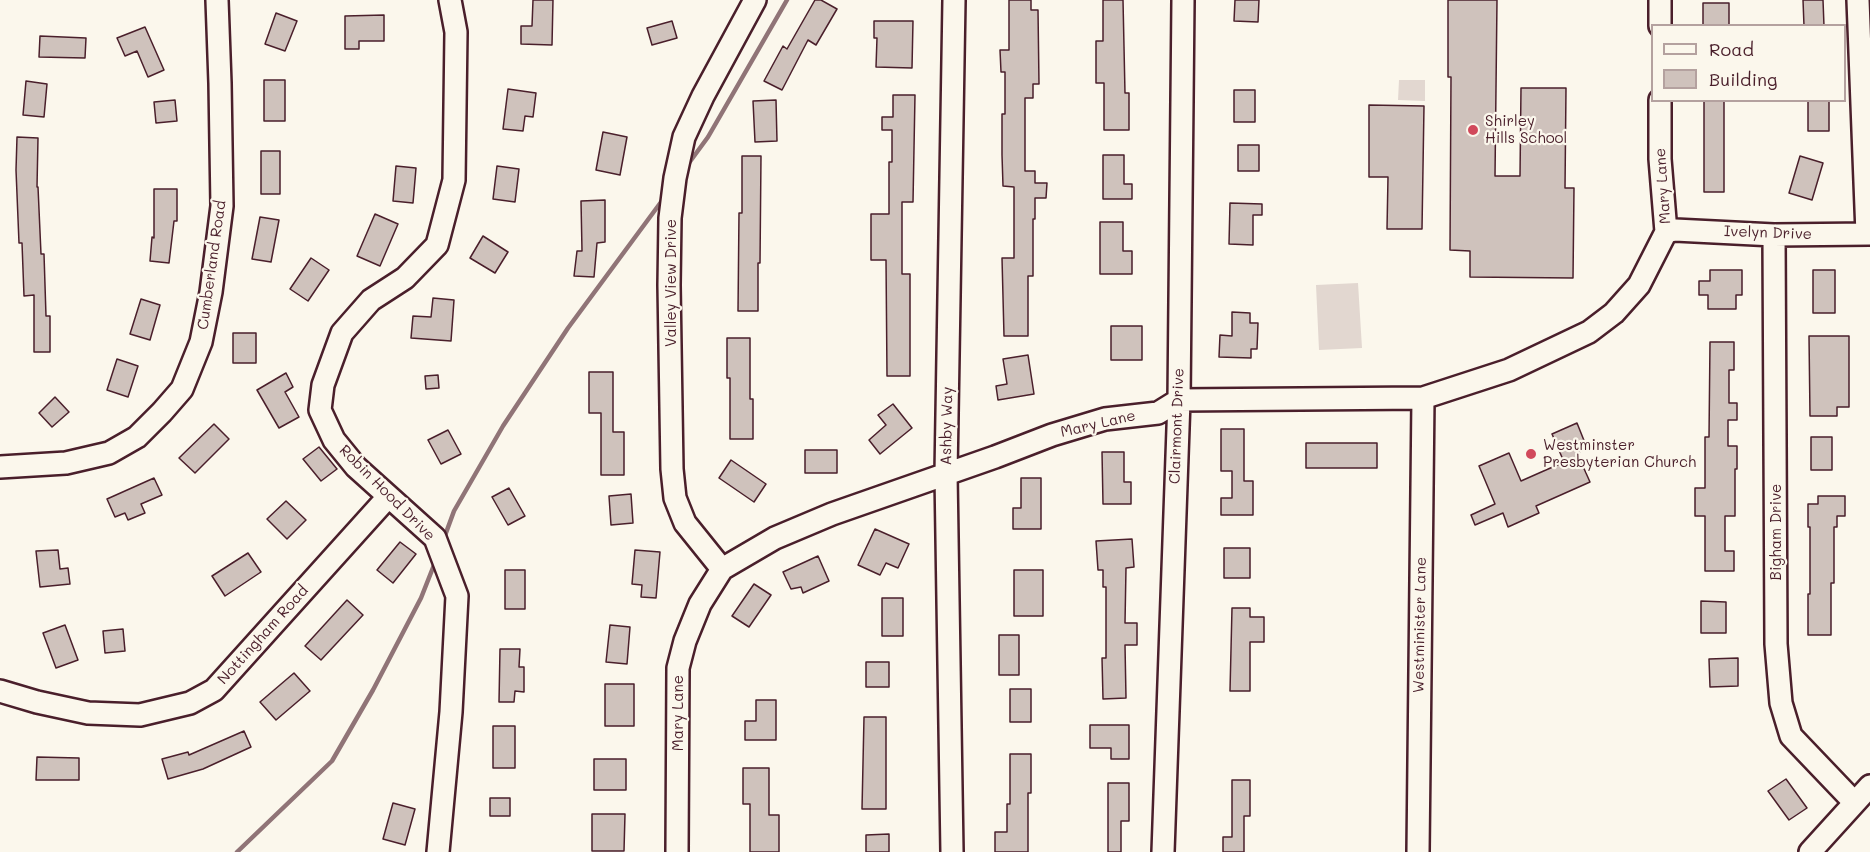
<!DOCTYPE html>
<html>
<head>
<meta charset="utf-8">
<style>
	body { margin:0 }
	#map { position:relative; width:1870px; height:852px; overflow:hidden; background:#fbf7ec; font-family:Mali,sans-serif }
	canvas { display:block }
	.legend { position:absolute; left:1651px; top:24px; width:195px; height:78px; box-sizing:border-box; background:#fbf7ec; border:2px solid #b4a19f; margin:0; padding:8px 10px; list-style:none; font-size:18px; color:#4a1f2b }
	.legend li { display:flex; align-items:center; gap:12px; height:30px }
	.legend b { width:30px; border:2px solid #b4a19f }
</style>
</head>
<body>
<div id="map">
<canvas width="1870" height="852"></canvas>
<ul class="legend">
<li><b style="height:8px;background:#fbf7ec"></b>Road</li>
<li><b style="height:16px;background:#cfc2bc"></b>Building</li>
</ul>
</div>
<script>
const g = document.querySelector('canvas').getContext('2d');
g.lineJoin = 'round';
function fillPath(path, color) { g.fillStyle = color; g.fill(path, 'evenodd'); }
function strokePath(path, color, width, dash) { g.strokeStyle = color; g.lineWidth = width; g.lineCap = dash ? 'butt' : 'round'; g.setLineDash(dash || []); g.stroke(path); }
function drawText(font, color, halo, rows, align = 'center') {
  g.font = font + ' Mali,sans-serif'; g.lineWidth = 4.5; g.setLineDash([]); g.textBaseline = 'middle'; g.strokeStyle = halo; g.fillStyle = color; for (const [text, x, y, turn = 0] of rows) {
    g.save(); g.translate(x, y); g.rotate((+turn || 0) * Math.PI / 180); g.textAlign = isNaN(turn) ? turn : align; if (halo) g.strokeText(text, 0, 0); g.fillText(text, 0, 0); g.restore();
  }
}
fillPath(new Path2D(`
	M1399,80H1425V101L1398,100Z
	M1358,283L1362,348L1319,350L1316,285Z`), '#e2d7d0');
strokePath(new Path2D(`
	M686,167L708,137L787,0
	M443,541L454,511L503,426L568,328L664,198
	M237,852L332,761L373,690L421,598L436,560`), '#907477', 4.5);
const building = new Path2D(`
	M533,0H553L552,45L521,44V26H532Z
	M815,0H821L837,9L816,45L808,40L782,90L764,81L783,46L787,49Z
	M1009,0H1031V10H1038L1039,84H1033V98H1025V171H1035V183H1047L1046,198H1035V219H1033V276H1028V336H1004L1002,258H1014V187L1003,186L1002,155V114H1005V72H1001L1000,50H1009Z
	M1103,0H1123L1125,93H1129V130H1104V83H1096V41H1103Z
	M1235,0H1259L1258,22L1234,21Z
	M1448,0H1497L1495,176H1520L1521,88H1566L1565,188H1574L1573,278L1470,277V251L1450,250L1451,77H1448Z
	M1803,0H1823L1824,26H1804Z
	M1703,3H1729V26H1703Z
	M276,13L297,21L285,51L265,44Z
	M384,15V41H359V49H345V16Z
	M672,21L677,38L652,45L647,28Z
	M874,21H913L912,68L876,67L877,38H874Z
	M145,27L164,70L148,77L137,51L125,56L117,38Z
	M40,36L86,38L85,58L39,57Z
	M264,80H285V121H264Z
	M26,81L47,84L44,117L23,115Z
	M508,89L536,93L533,117L525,116L523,131L503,129Z
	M1234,90H1255V122H1234Z
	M893,95H915L913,202H902V274H910V376H887L886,260H871V214H889V162H892V130H882V117H893Z
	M175,100L177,121L156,123L154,102Z
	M776,100L777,141L755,142L753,101Z
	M1808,100H1829V131H1808Z
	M1704,101H1724V192H1704Z
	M1369,105L1424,106L1422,229H1387L1388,177H1369Z
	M603,132L627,137L620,175L596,170Z
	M17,137L38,138L37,187H38L41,254H44L46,316H50V352H34V295L24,296L22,243H19L16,170Z
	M1238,145H1259V171H1238Z
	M261,151H280V194H261Z
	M1103,155H1124V184H1132V199H1103Z
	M742,156H761L760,263H758V311H738L739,213H742Z
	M1800,156L1823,163L1812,200L1789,193Z
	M396,166L416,168L413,203L393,201Z
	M497,166L519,169L515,202L493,199Z
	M154,189H177V221H174L169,263L150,261L152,237L154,238Z
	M605,200V242L597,243L594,277L574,276L577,251H582L581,201Z
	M1230,203L1262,204V215H1253V245L1229,244Z
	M375,214L398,224L380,266L357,256Z
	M260,217L279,220L271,262L252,259Z
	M1100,222H1123V251H1132V274H1100Z
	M483,236L508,252L495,273L470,258Z
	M311,258L329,270L308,301L290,289Z
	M1710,270H1742V295H1736V309H1708V295H1699V281H1710Z
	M1813,270H1835V313H1813Z
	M433,298L454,300L451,341L411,338L413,316L431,317Z
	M141,299L160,305L150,340L130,334Z
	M1232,312L1250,313V323H1258L1257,349H1251V358L1219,357L1220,335L1232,336Z
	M1111,326H1142V360H1111Z
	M233,333H256V363H233Z
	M1809,336H1849V407H1837V416H1810Z
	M727,338H750V399H753V439H730V378H727Z
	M1710,342H1734V370H1729V403H1737V420H1728V446H1737V469H1735V516H1725V551H1734V571H1705V516H1695V488H1705V437H1709Z
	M1028,355L1034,394L998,400L996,386L1007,384L1003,359Z
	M117,359L138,366L128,397L107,390Z
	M589,372H613V432H624V475H601V413H589Z
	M286,373L293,387L285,392L299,417L279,428L257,390Z
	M438,375L439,388L426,389L425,376Z
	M55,397L69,412L52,427L39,413Z
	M893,404L912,428L880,454L869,440L886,425L878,415Z
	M1577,423L1587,448L1577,453L1590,482L1536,506L1539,513L1508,527L1503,513L1475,525L1471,515L1495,504L1479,466L1509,453L1521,481L1564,462L1552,434Z
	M214,424L229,439L195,473L179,458Z
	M1221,429H1244V481H1253V515H1221V498H1232V471H1221Z
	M448,430L461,454L441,464L428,440Z
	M1811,437H1832V470H1811Z
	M1306,443H1377V468H1306Z
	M319,447L337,469L321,481L303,459Z
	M805,450H837V473H805Z
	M1102,452H1124V482H1131V504H1103Z
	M731,460L766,484L754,502L719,478Z
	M154,478L162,495L141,504L145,513L128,520L125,513L115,517L107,499Z
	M1021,478H1041V529H1013V508H1021Z
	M509,488L525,516L508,525L492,497Z
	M631,494L633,523L611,525L609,496Z
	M1818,496H1845V516H1837V527H1834V583H1831V635H1808V594H1810V527H1808V504H1818Z
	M286,501L306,520L287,539L267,519Z
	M875,529L909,544L898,568L886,563L880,575L858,565Z
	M1132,539L1134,567L1126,568L1125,623H1137V645H1125L1126,698L1103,699L1102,658H1106V587H1103V570H1098L1096,541Z
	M400,542L416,554L393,583L377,570Z
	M1224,548H1250V578H1224Z
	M58,550L60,569L68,568L70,584L40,587L36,551Z
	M635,550L660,552L656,598L641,597L642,585L632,584Z
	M248,553L261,572L225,596L212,576Z
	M818,556L829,581L803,593L801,587L791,589L783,572Z
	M505,570H525V609H505Z
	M1014,570H1043V616H1014Z
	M754,584L771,595L749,627L732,616Z
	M882,598H903V636H882Z
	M347,600L363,615L321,660L305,646Z
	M1701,601L1726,602V633H1701Z
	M1232,608H1250V617H1264V642H1250V691H1230Z
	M65,625L78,660L56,668L43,633Z
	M610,625L630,627L627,664L606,662Z
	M123,629L125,651L105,653L103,631Z
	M999,635H1019V675H999Z
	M500,649H520L519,667H524V692L515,691L514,702H499Z
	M1738,658V686L1710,687L1709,659Z
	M866,662H889V687H866Z
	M294,673L310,691L276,720L260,702Z
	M605,684H634V726H605Z
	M1010,689H1031V722H1010Z
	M756,700H776V740H745V721H756Z
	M864,717H886V809H862Z
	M1090,725H1129V759H1111V748H1090Z
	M493,726H515V768H493Z
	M244,731L251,747L203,769L168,779L162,759L188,752L189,755Z
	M1010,754H1031V793H1028V852H995V832H1007V804H1010Z
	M37,757L79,758V780H36Z
	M594,759H626V790H594Z
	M743,768H769V815H779V852H750V804H743Z
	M1786,779L1807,808L1789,820L1768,791Z
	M1232,780H1250V816H1244V852H1223V837H1232Z
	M1108,783H1129V821H1121V852H1108Z
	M490,798H510V816H490Z
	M393,803L415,809L405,845L383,839Z
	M592,814H625L624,851H592Z
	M889,834V852H866V835Z`);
fillPath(building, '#cfc2bc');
strokePath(building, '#4a1f2b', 1.5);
const minor = new Path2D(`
	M1858,0L1867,234
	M1660,26V0
	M1666,232L1675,230L1774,235L1870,234
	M1774,235L1776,644L1781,703L1791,736L1854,802
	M0,467L66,463L109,453L137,437L162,412L182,389L201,342L211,292L222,206L220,83L217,0
	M722,569L685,523L675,498L672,469L669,285L670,218L675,178L684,137L703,96L755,0
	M0,691L37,702L88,713L140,715L190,703L214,690L388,497
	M438,852L451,712L457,596L435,538L356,467L334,440L320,410L323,385L342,333L371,300L405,278L437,245L454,180L456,32L450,0
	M677,852L678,668L685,641L700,604L722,569L775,538L832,514L995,457L1052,435L1105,419L1158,413L1179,400L1423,398L1509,370L1589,332L1614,313L1639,285L1666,232L1660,159V100
	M952,852L946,474L954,0
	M1163,852L1179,400L1183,0
	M1418,852L1423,398
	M1810,852L1870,786`);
strokePath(minor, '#4a1f2b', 26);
strokePath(minor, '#fbf7ec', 21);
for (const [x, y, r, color] of [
	[1473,130,6,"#d1495b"],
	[1531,454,6,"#d1495b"]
]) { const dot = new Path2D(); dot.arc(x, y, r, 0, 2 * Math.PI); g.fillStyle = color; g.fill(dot); strokePath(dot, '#fbf7ec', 2); }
drawText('15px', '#4a1f2b', '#fbf7ec', [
	["Shirley",1485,121],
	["Hills School",1485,138],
	["Westminster",1543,445],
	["Presbyterian Church",1543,462]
], 'left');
drawText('15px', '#4a1f2b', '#fbf7ec', [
	["Mary Lane",1663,186,-94],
	["Ivelyn Drive",1768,233,2],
	["Cumberland Road",212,265,-82],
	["Valley View Drive",671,283,-90],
	["Mary Lane",1098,424,-13],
	["Ashby Way",947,426,-89],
	["Clairmont Drive",1177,426,-88],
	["Robin Hood Drive",387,493,45],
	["Bigham Drive",1776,532,-90],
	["Westminister Lane",1420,625,-89],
	["Nottingham Road",263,635,-48],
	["Mary Lane",678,713,-90]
]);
</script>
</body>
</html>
